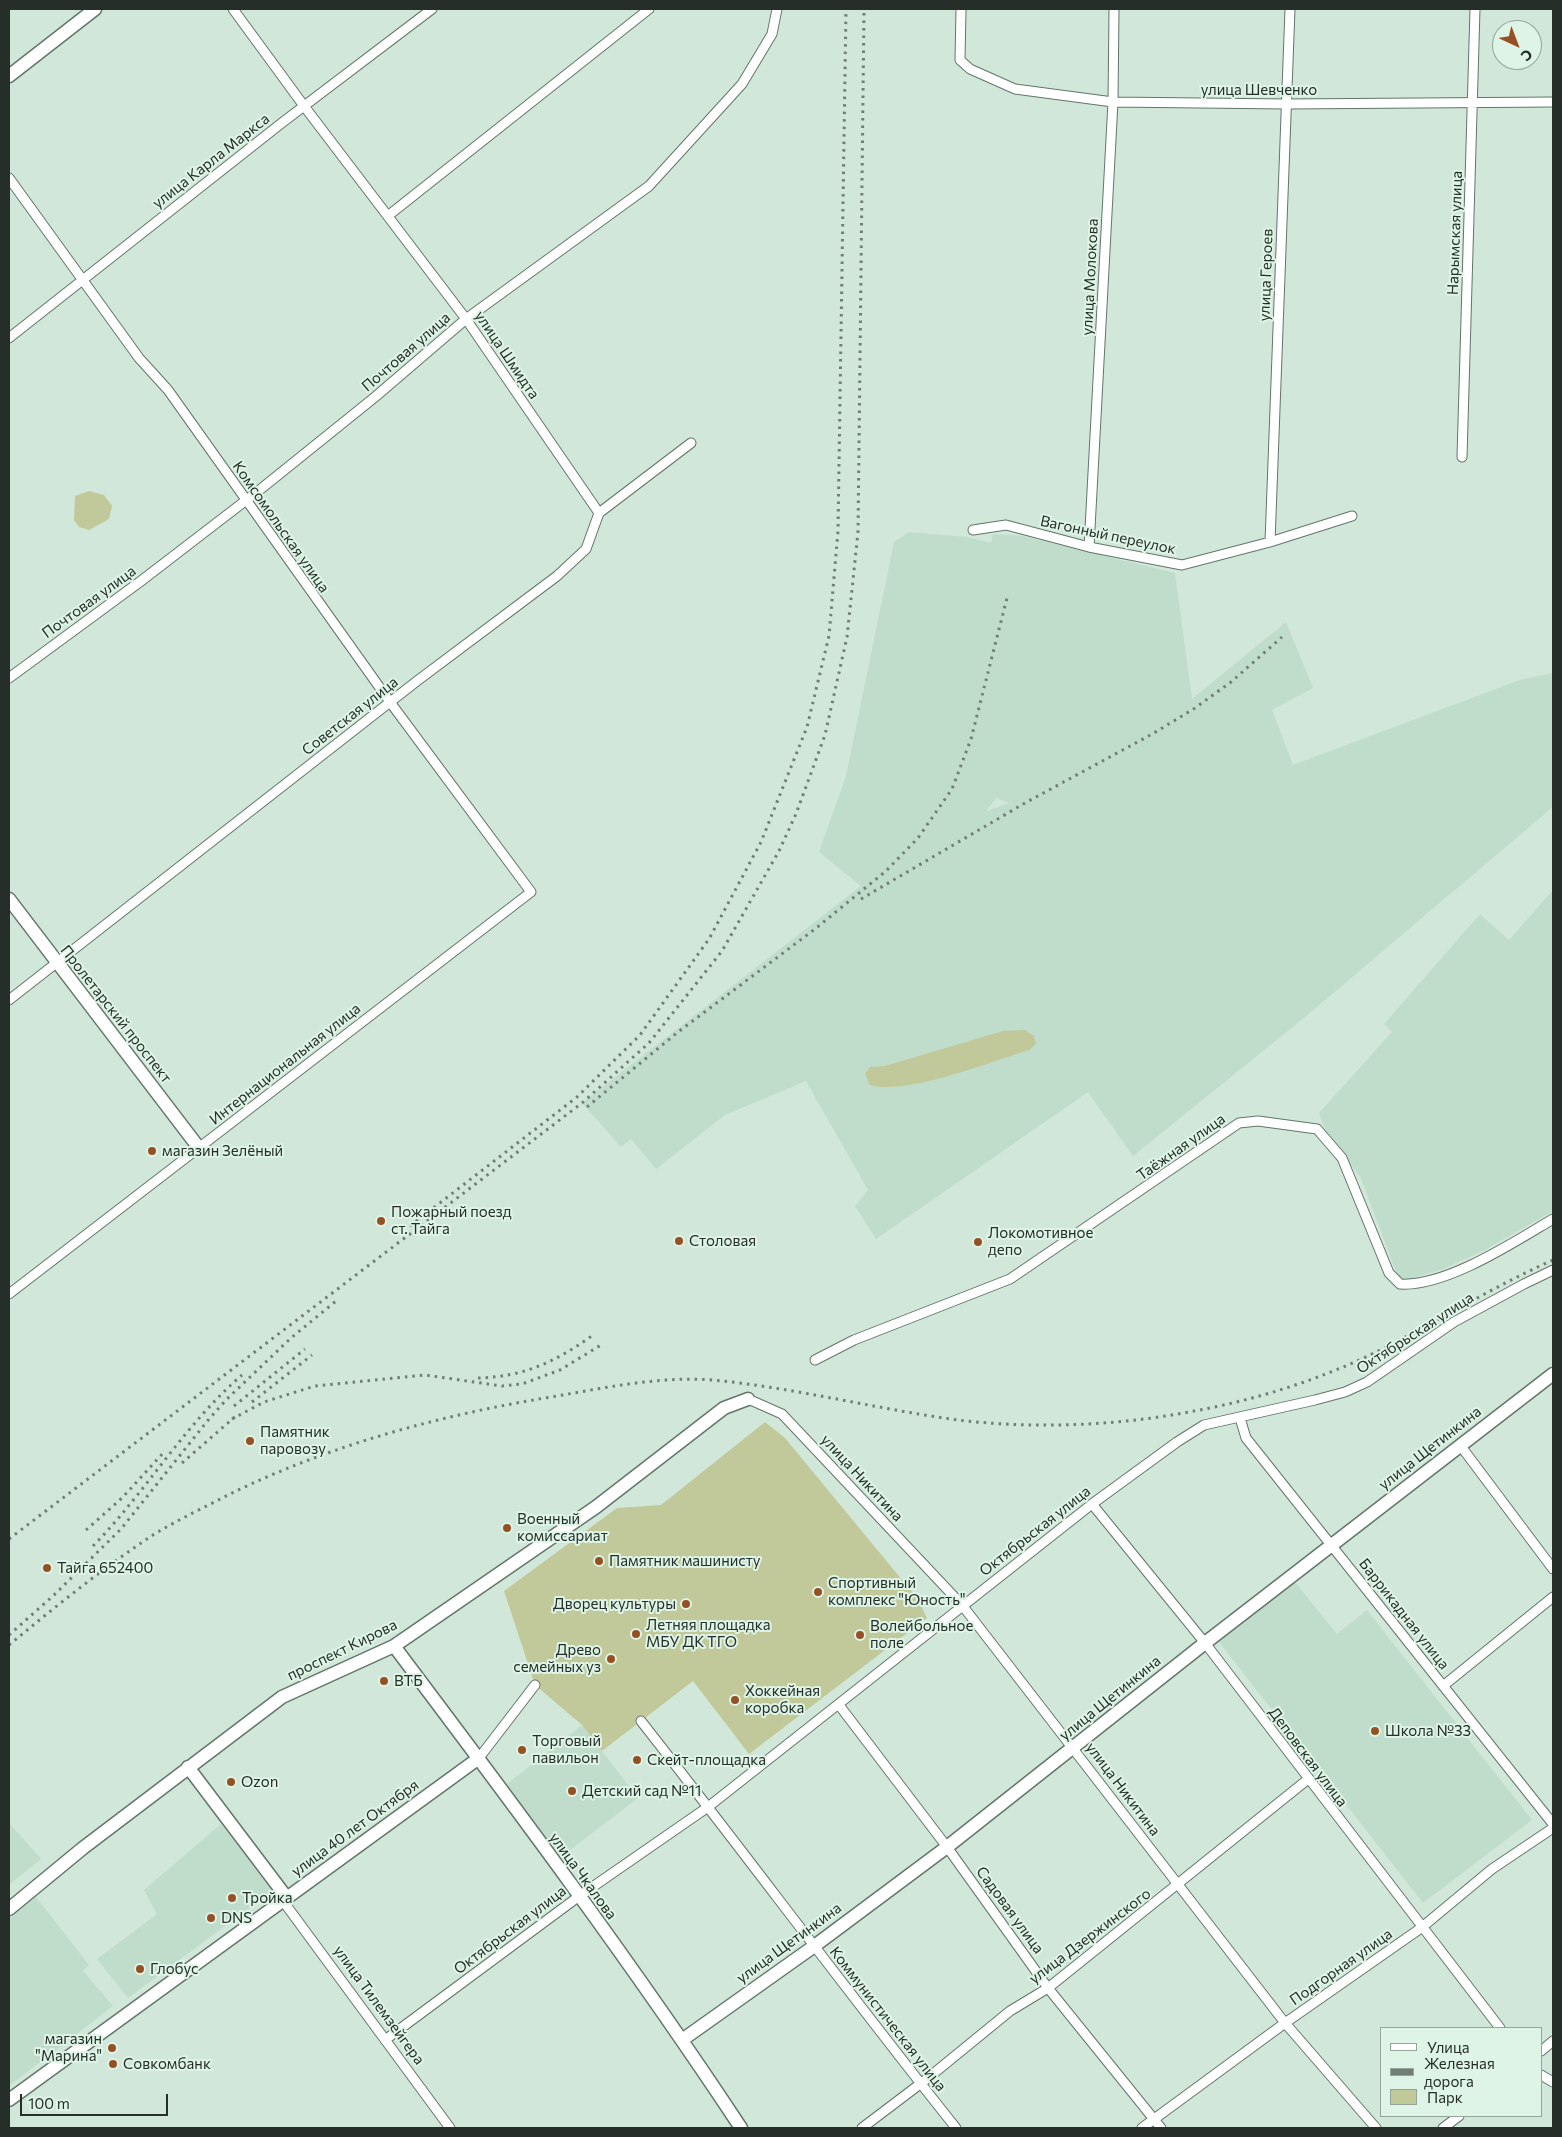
<!DOCTYPE html>
<html>
<head>
<meta charset="utf-8">
<style>
	body { margin:0 }
	#map { position:relative; width:1562px; height:2137px; overflow:hidden; background:#d1e7d9; font-family:Commissioner,sans-serif }
	canvas { display:block }
	.frame { position:absolute; inset:0; border:10px solid #262e29; pointer-events:none }
	.legend { position:absolute; left:1380px; top:2027px; width:162px; height:90px; box-sizing:border-box; background:#def4e6; border:1px solid #94a59a; margin:0; padding:6px 9px; list-style:none; font-size:15px; color:#262e29 }
	.legend li { display:flex; align-items:center; gap:10px; height:25px }
	.legend b { width:25px; border:1px solid #94a59a }
	.north { position:absolute; left:1492px; top:20px; width:50px; height:50px; box-sizing:border-box; background:#def4e6; border:1px solid #94a59a; border-radius:50%; rotate:137deg; font-size:14px; font-weight:700; line-height:20px; text-align:center; color:#262e29 }
	.north::after { content:''; display:block; margin:auto; width:18px; height:22px; background:#955123; clip-path:polygon(50% 0,100% 100%,50% 72%,0 100%) }
	.scale { position:absolute; left:20px; top:2094px; width:148px; height:22px; box-sizing:border-box; border:2px solid #262e29; border-top:0; padding-left:6px; font-size:15px; line-height:18px; white-space:nowrap; color:#262e29; -webkit-text-stroke:4px #def4e6; paint-order:stroke }
</style>
</head>
<body>
<div id="map">
<canvas width="1562" height="2137"></canvas>
<div class="frame"></div>
<ul class="legend">
<li><b style="height:6px;background:#fff"></b>Улица</li>
<li><b style="height:6px;background:#707e76"></b>Железная дорога</li>
<li><b style="height:14px;background:#c1c99a"></b>Парк</li>
</ul>
<div class="north">С</div>
<div class="scale">100 m</div>
</div>
<script>
const g = document.querySelector('canvas').getContext('2d');
g.lineJoin = 'round';
function fillPath(path, color) { g.fillStyle = color; g.fill(path, 'evenodd'); }
function strokePath(path, color, width, dash) { g.strokeStyle = color; g.lineWidth = width; g.lineCap = dash ? 'butt' : 'round'; g.setLineDash(dash || []); g.stroke(path); }
function drawText(font, color, halo, rows, align = 'center') {
  g.font = font + ' Commissioner,sans-serif'; g.lineWidth = 4; g.setLineDash([]); g.textBaseline = 'middle'; g.strokeStyle = halo; g.fillStyle = color; for (const [text, x, y, turn = 0] of rows) {
    g.save(); g.translate(x, y); g.rotate((+turn || 0) * Math.PI / 180); g.textAlign = isNaN(turn) ? turn : align; if (halo) g.strokeText(text, 0, 0); g.fillText(text, 0, 0); g.restore();
  }
}
fillPath(new Path2D(`
	M909,532L966,537L991,543L993,534L1022,536L1175,573L1192,699L1286,622L1313,688L1272,710L1293,765L1520,680L1553,673V807L1305,1017L1133,1156L1088,1092L876,1239L855,1206L868,1190L806,1081L725,1115L656,1169L631,1139L621,1147L582,1103L861,886L819,852L846,776L894,542ZM996,798L1009,803L987,811V810Z
	M1553,890V1211L1483,1251L1443,1269L1406,1280L1398,1277L1361,1178L1326,1132L1319,1113L1392,1032L1384,1024L1480,914L1509,940Z
	M1294,1581L1337,1634L1367,1610L1532,1820L1423,1903L1219,1642Z
	M582,1725L638,1798L561,1857L507,1784Z
	M9,1823L41,1859L9,1885Z
	M221,1824L272,1891L128,1998L97,1959L157,1914L144,1890Z
	M36,1897L89,1965L83,1971L113,2006L9,2086V1919Z`), '#c0dccb');
fillPath(new Path2D(`
	M89,491L104,495L112,506L109,519L89,530L79,527L74,520L75,496Z
	M1025,1030L1034,1036L1036,1044L1029,1050C993,1061 905,1096 870,1085L865,1074L870,1067L885,1066L1003,1031Z
	M765,1422L785,1438L917,1598L927,1618L749,1754L693,1681L602,1751L582,1725L535,1685L504,1591L617,1508L661,1505Z`), '#c1c99a');
const street = new Path2D(`
	M233,9L304,106L466,319L599,513
	M961,9L960,60L970,69L1015,89L1113,102L1287,104L1553,102
	M9,178L139,358L168,390L390,702L531,892L9,1294
	M389,215L649,9
	M9,338L283,122L432,9
	M1462,457L1475,9
	M973,530L1006,525L1089,547L1182,565L1270,542L1352,516
	M1270,542L1290,9
	M1089,547L1113,102L1114,9
	M9,678L141,581L262,488L375,397L466,319L649,186L742,84L772,34L777,9
	M9,1000L417,681L557,576L586,549L599,513L691,443
	M815,1360L854,1340L1010,1279L1239,1123L1258,1121L1317,1129L1342,1158L1389,1273L1400,1284C1446,1287 1514,1242 1553,1219
	M748,1399L782,1414L962,1605L1285,2023L1376,2128
	M1240,1418L1246,1438L1553,1824
	M1460,1445L1553,1569
	M1092,1504L1205,1643L1500,2028
	M1443,1686L1553,1597
	M839,1705L947,1847L1048,1988L1161,2128
	M641,1721C747,1856 849,1994 956,2128
	M479,1758L535,1685
	M283,1901L450,2128
	M385,2040L578,1897L708,1807L1092,1504L1177,1442L1204,1425L1315,1400L1345,1392L1367,1382L1454,1322L1524,1284L1553,1270
	M1541,2051L1553,2041
	M1541,2075L1553,2082
	M862,2128L928,2078L1010,2011L1048,1988L1307,1780
	M1142,2128L1285,2023L1421,1928L1492,1869L1553,1828
	M1443,2128L1459,2116`);
const secondary = new Path2D(`
	M9,76L95,9
	M9,899L199,1148
	M394,1646C513,1804 632,1963 741,2128
	M188,1767L287,1898
	M9,1909L83,1848L282,1697L394,1646L596,1507L724,1408L748,1399
	M682,2040L813,1947L947,1847L1205,1643L1553,1374
	M9,2100L479,1758`);
strokePath(street, '#62766a', 11);
strokePath(secondary, '#62766a', 15);
strokePath(street, '#fff', 9);
strokePath(secondary, '#fff', 12);
strokePath(new Path2D(`
	M861,899L1025,803L1154,733L1195,708L1231,682L1282,637
	M587,1107L678,1032L815,929L886,871L918,838L952,789L971,739L1008,594
	M410,1226L577,1097L640,1035L709,939L761,842L807,727L829,636L838,531L846,9
	M478,1378C524,1377 557,1361 593,1335
	M252,1402L312,1355
	M234,1406L305,1349
	M232,1419L264,1402L315,1386L425,1375L502,1386L522,1384L560,1370L601,1345
	M182,1463L237,1415
	M86,1530L122,1498L165,1451
	M9,1539L582,1103L649,1043L722,951L779,851L796,814L825,735L847,637L858,532L864,9
	M93,1546C146,1492 184,1425 242,1375
	M9,1635L53,1596L121,1529L209,1419L227,1399L291,1338L336,1301
	M9,1645C55,1607 103,1568 153,1535C179,1519 207,1506 234,1492C336,1443 445,1414 557,1396C609,1387 661,1376 713,1380C796,1388 876,1409 958,1420C1034,1429 1114,1426 1189,1412C1251,1401 1313,1382 1370,1355C1432,1325 1490,1288 1553,1260`), '#707e76', 3, [2.5, 5]);
for (const [x, y, r, color] of [
	[152,1151,5,"#955123"],
	[381,1221,5,"#955123"],
	[679,1241,5,"#955123"],
	[978,1242,5,"#955123"],
	[250,1441,5,"#955123"],
	[507,1528,5,"#955123"],
	[599,1561,5,"#955123"],
	[47,1568,5,"#955123"],
	[818,1592,5,"#955123"],
	[686,1604,5,"#955123"],
	[636,1634,5,"#955123"],
	[860,1635,5,"#955123"],
	[611,1659,5,"#955123"],
	[384,1681,5,"#955123"],
	[735,1700,5,"#955123"],
	[1375,1731,5,"#955123"],
	[522,1750,5,"#955123"],
	[637,1760,5,"#955123"],
	[231,1782,5,"#955123"],
	[572,1791,5,"#955123"],
	[232,1898,5,"#955123"],
	[211,1918,5,"#955123"],
	[140,1969,5,"#955123"],
	[112,2048,5,"#955123"],
	[113,2064,5,"#955123"]
]) { const dot = new Path2D(); dot.arc(x, y, r, 0, 2 * Math.PI); g.fillStyle = color; g.fill(dot); strokePath(dot, '#def4e6', 2); }
drawText('15px', '#262e29', '#def4e6', [
	["улица Шевченко",1259,90],
	["улица Карла Маркса",211,161,-38],
	["Нарымская улица",1455,233,-88],
	["улица Героев",1266,275,-88],
	["улица Молокова",1090,277,-87],
	["Почтовая улица",406,352,-41],
	["улица Шмидта",507,355,56],
	["Комсомольская улица",281,527,55],
	["Вагонный переулок",1108,535,12],
	["Почтовая улица",89,602,-36],
	["Советская улица",350,716,-38],
	["Пролетарский проспект",116,1014,52],
	["Интернациональная улица",285,1064,-38],
	["Таёжная улица",1181,1147,-35],
	["Октябрьская улица",1415,1333,-33],
	["улица Щетинкина",1430,1448,-38],
	["улица Никитина",862,1478,47],
	["Октябрьская улица",1035,1531,-38],
	["Баррикадная улица",1404,1614,52],
	["проспект Кирова",342,1650,-26],
	["улица Щетинкина",1110,1698,-39],
	["Деповская улица",1308,1757,53],
	["улица Никитина",1123,1789,53],
	["улица 40 лет Октября",355,1828,-36],
	["улица Чкалова",583,1876,54],
	["Садовая улица",1010,1910,54],
	["Октябрьская улица",510,1930,-37],
	["улица Дзержинского",1090,1936,-37],
	["улица Щетинкина",789,1943,-36],
	["Подгорная улица",1341,1967,-35],
	["улица Тилемзейгера",379,2005,54],
	["Коммунистическая улица",888,2019,52]
]);
drawText('15px', '#262e29', '#def4e6', [
	["магазин Зелёный",162,1151],
	["Пожарный поезд",391,1212],
	["ст. Тайга",391,1229],
	["Локомотивное",988,1233],
	["депо",988,1250],
	["Столовая",689,1241],
	["Памятник",260,1432],
	["паровозу",260,1449],
	["Военный",517,1519],
	["комиссариат",517,1536],
	["Памятник машинисту",609,1561],
	["Тайга 652400",57,1568],
	["Спортивный",828,1583],
	["комплекс \"Юность\"",828,1600],
	["Дворец культуры",676,1604,"right"],
	["Летняя площадка",646,1625],
	["МБУ ДК ТГО",646,1642],
	["Волейбольное",870,1626],
	["поле",870,1643],
	["Древо",601,1650,"right"],
	["семейных уз",601,1667,"right"],
	["ВТБ",394,1681],
	["Хоккейная",745,1691],
	["коробка",745,1708],
	["Школа №33",1385,1731],
	["Торговый",532,1741],
	["павильон",532,1758],
	["Скейт-площадка",647,1760],
	["Ozon",241,1782],
	["Детский сад №11",582,1791],
	["Тройка",242,1898],
	["DNS",221,1918],
	["Глобус",150,1969],
	["магазин",102,2039,"right"],
	["\"Марина\"",102,2056,"right"],
	["Совкомбанк",123,2064]
], 'left');
</script>
</body>
</html>
